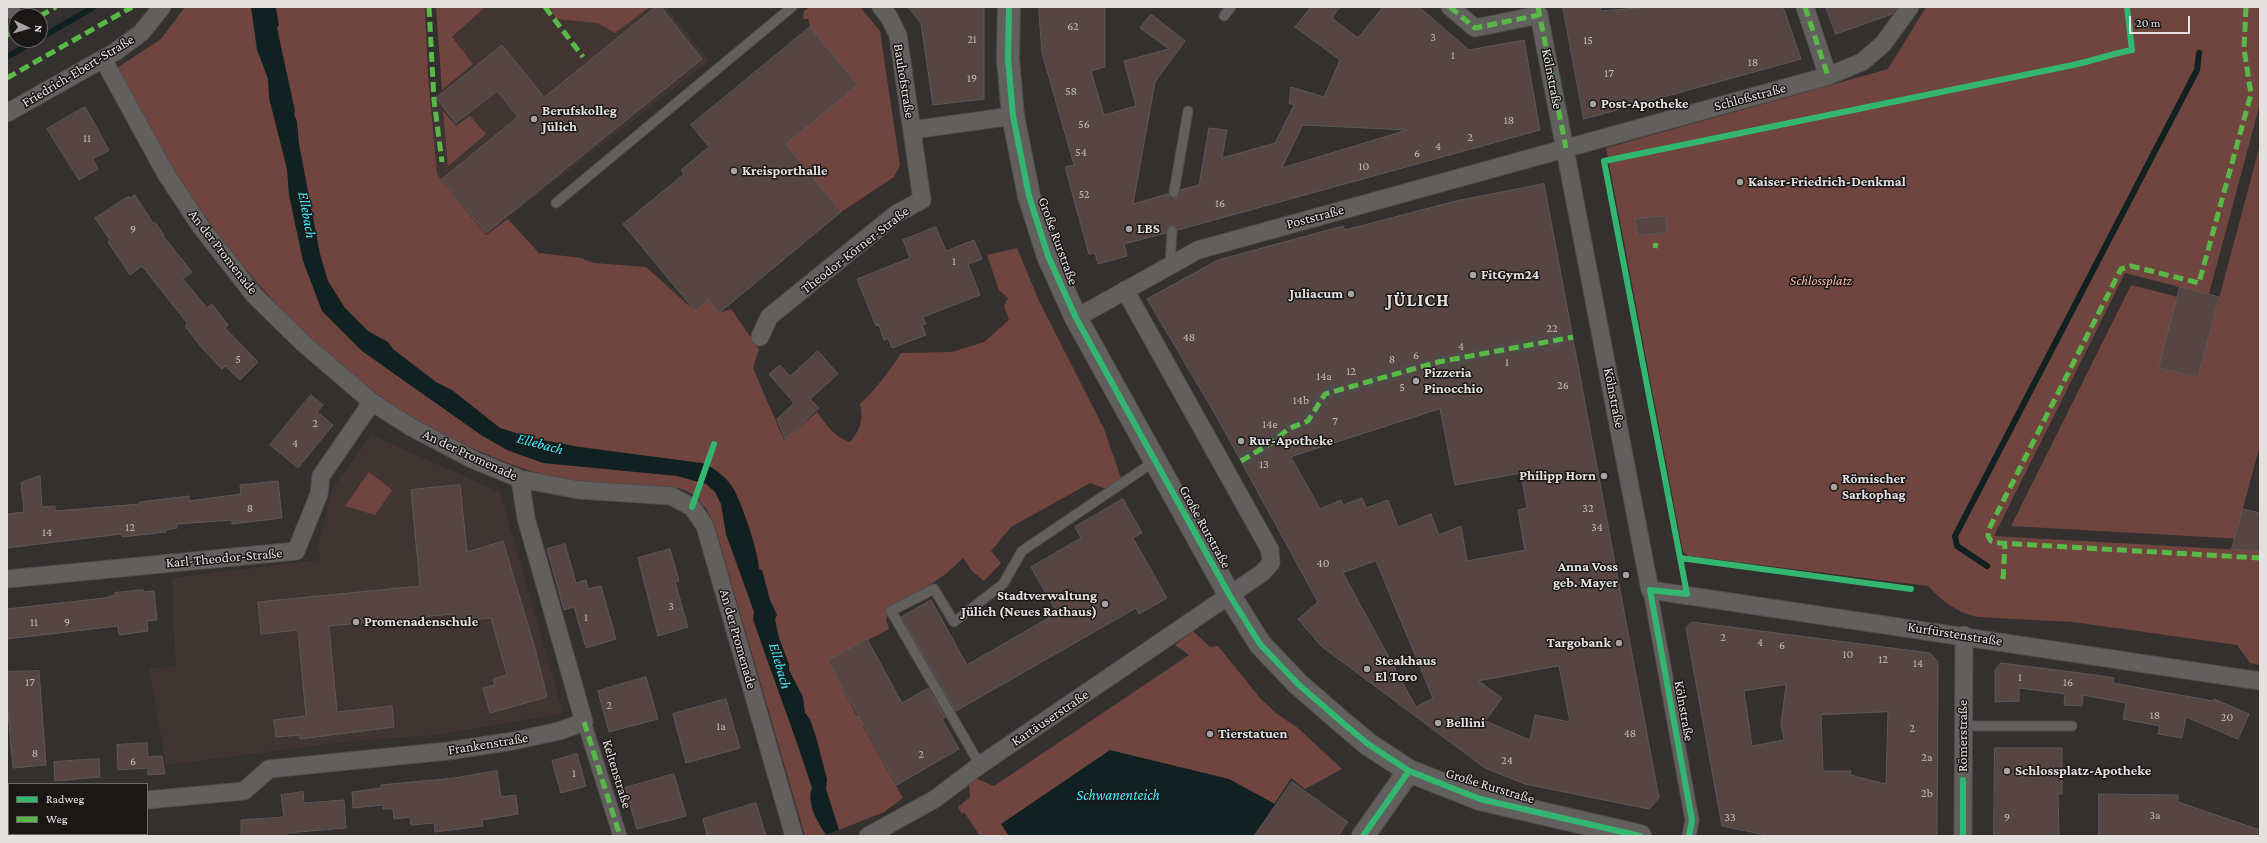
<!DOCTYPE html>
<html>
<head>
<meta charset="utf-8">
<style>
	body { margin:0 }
	#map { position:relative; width:2267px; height:843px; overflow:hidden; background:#34302f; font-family:"Crimson Pro",serif }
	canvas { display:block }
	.frame { position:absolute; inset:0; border:8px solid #e5e1e1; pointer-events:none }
	.legend { position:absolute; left:8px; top:783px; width:140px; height:52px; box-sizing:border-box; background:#1a1817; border:1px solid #6b6868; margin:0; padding:5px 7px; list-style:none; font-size:12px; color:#e5e1e1 }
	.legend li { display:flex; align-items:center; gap:8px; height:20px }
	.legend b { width:20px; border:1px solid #6b6868 }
	.north { position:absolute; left:8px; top:8px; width:40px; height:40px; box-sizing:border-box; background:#1a1817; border:1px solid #6b6868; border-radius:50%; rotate:95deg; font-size:11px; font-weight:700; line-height:16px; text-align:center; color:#e5e1e1 }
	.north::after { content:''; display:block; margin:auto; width:14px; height:18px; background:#a7a3a3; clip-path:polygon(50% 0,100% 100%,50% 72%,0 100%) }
	.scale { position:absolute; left:2129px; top:16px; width:61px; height:18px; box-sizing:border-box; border:2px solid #e5e1e1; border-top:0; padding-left:5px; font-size:12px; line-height:14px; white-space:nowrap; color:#e5e1e1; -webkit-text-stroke:3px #1a1817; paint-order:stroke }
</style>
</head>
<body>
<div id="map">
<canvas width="2267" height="843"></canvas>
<div class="frame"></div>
<ul class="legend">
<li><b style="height:5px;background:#33b770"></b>Radweg</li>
<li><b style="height:5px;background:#58b947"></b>Weg</li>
</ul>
<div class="north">N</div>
<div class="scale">20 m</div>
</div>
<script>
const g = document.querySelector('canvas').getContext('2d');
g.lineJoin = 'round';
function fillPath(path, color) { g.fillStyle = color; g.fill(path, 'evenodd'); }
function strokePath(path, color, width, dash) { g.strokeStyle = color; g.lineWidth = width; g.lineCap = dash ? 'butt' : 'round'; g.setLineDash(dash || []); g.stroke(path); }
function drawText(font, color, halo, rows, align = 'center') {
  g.font = font + ' "Crimson Pro",serif'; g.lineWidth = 3; g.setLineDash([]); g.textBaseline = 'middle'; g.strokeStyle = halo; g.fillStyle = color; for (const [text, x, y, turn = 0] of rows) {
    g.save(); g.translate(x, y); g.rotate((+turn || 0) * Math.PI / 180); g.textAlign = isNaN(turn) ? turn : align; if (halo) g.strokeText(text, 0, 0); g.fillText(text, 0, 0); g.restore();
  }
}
fillPath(new Path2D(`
	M485,7H550L556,19L597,23L615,33L650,7H666L709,61L486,235L437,174L431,99L473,64L452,37Z
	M371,435L500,492L563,713L437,735L351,741L166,765L149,668L176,667L172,578L320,560L318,546L332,489Z`), '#413533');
fillPath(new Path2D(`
	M185,7H425L428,75L437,174L486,235L508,219L539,253L581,258L594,263L646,267L695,311L708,300L719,313L731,309L759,349L753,368L784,440L817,412C826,424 835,438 850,442C860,430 864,420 860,404C876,389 889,372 901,353L952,352L984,342L1009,320L1004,306L1008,298L999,290L987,255L1017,248L1039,301L1104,429L1122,481L1109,490L1090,483L1011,527L991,551L1001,563L984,581L972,571L963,558L947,573L891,611L886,619L889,629L828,661L857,716L870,709L876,718L863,726L903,798L884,812L824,836H805L714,523C706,507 696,492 678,488C669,486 659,487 650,486C627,485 605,483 582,481C544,478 506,463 472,448C348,393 253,291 180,179C157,143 138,105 117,68L161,39Z
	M436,7H485L452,37L473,64L442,90Z
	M550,7H650L615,33L597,23L556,19Z
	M810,7H860L880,31L900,166L894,177L841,212L820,186L797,185L810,174L801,162L772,155L857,85L810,27L808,19H803L804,11Z
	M1926,7H2260V104L2190,364L2191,290L2125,273L1994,536L2260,551V665L2250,663L2237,645L2073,622L1977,617C1956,612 1942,601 1928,586L1689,556L1683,552L1606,148L1888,69Z
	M443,111L456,126L470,116L486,134L448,166Z
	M2260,145V445L2240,519L2260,540L2011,526L2131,285L2178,297L2159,368L2198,377Z
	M369,472L392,490L375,515L345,506Z
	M1193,631L1210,647L1218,646L1260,698L1276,713L1298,728L1342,769L1305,789L1291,778L1253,836H980L964,812L962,814L958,807L970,797L969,783L977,779L994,786L1189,655L1175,645Z`), '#71453f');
fillPath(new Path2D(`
	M251,7L276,8L279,25L277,28L295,111L294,114L297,122L299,144L320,254L328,281L345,308L368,331L388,342L393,349L436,382L452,390L500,428L532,438L580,447L702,463C714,468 726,476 733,488C742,504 758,549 759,569L762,570L770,600L777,615L775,619L779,638L789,664V670L803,697L805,713L810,719L816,737L827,779L826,789L839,830L826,835C818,822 806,804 812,788C794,731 772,676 753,619L754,612L726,534L721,504L715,492L706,484L677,476L543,463L507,450L481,435L362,351L322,311L303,261L289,195L287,169L269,98L268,79L257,50Z
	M1110,750L1229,779L1275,804L1253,836H1009L1001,824Z`), '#112021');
strokePath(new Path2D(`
	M40,38L94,7
	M7,57L36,40
	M1987,566L1957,546L1955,536L2197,70L2199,53`), '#112021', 6);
const building = new Path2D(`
	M656,7H661L702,59L486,233L442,179L518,117L497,91L456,123L436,98L502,45L544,97Z
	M908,7H984V99L933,105L921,23Z
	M1039,7H1105V67L1091,71L1104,115L1136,106L1124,61L1169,49L1140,28L1151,14L1185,41L1155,82L1133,204L1168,194L1170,197L1176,198L1180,190L1199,185L1209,128L1227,130L1222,158L1275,143L1294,105L1289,103L1291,87L1324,97L1340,60L1295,27L1311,7H1340L1332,18L1358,38L1383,7H1419L1469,50L1524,40L1540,130L1178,230L1175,226H1170L1166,233L1124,244L1127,256L1098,264L1095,253L1089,254L1065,167L1074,165L1042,53ZM1303,125L1407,130L1282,168Z
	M1563,7H1601V11L1649,7H1783L1801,59L1584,119Z
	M1826,7H1898L1892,14L1836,34Z
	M810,27L858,85L786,144L841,212L719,313L708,300L695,311L623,224L684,174L681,170L709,147L691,125Z
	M85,107L109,150L93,159L98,169L79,180L47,129Z
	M1544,184L1659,798L1649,809L1525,784L1485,768L1321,646L1298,619L1318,602L1214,412L1147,299L1218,260L1343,226L1345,230L1456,201ZM1440,409L1455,485L1521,473L1527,508L1518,510L1525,550L1467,561L1461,526L1439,535L1431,514L1398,527L1388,500L1366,508L1362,498L1343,505L1341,500L1320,509L1291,457ZM1376,561L1433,698L1416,707L1343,573ZM1559,666L1570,722L1535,715L1530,740L1485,721L1502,698L1479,681Z
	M135,195L153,223L155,222L164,235L163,236L192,272L183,279L207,308L212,304L228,325L225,328L258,362L240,380L225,366L222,369L202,348L185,326L188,324L142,266L130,275L108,242L110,240L95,218L129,196L130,198Z
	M1665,216L1667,232L1638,236L1635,219Z
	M936,227L946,251L974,240L982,259L968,264L980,295L923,317L926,324L922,325L926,335L892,348L888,338L884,340L879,325L876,326L857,279L910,258L903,240Z
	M2180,287L2219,297L2198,377L2159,368Z
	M818,351L838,374L810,399L819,408L785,439L777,419L794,403L769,374L780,365L790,376Z
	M311,395L323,405L317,412L333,425L298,468L270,445Z
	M40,476L42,507L55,506V511L140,504V502L189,496V501L241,494L240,485L278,481L282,518L232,524V520L177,524V528L165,530L166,532L122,537L121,534L7,548V514L24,512L21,483Z
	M460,485L467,552L503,541L535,649L547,697L490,713L483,688L495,685L493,679L507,675L491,618L452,622V614L329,626L337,712L392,706L394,727L300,739V735L276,737L274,720L306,716L298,630L261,634L258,602L420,586L411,490Z
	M1123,499L1142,533L1133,538L1167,598L1139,614L1136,608L956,711L901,617L931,600L967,665L1057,613L1031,567L1081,538L1075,527Z
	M2243,509L2260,513V551L2232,549Z
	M565,544L576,583L586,580L588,589L601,586L616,639L586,648L574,607L564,610L547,549Z
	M670,549L679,581L675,582L688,627L658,636L638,558Z
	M143,590V592L154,591L157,620L147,621L148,631L119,635L118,626L7,639V609L105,598L115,595V593Z
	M1692,622L1930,653L1938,662L1937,836H1771L1722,826L1686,628ZM1786,685L1781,724L1784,740L1752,746L1744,691ZM1888,712L1886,784L1850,775L1851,771H1823L1821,715Z
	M867,639L902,703L928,688L945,717L942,719L959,749L897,785L828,661Z
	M2001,663L2096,675L2114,678L2113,683L2213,701L2214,699L2249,714L2238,739L2186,717L2182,738L2158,734L2160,726L2123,719L2126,703L2083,695L2082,706L2064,705L2065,694L2019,688V701L1995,702V670Z
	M39,671L46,765L13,768L7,701V672Z
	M646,677L658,719L609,732L598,691Z
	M726,699L740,748L686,763L673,714Z
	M147,743L148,757L162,756L165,774L148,775V768L118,770L117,745Z
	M1995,748H2062V794H2058L2059,836H1994Z
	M577,754L586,786L561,793L552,761Z
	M99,759L100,777L55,781L54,762Z
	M497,771L501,797L516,795L518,814L482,820L483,826L435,832L434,823L411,825L410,817L394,819L393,809H383V805L353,808L352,792L381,788V785L454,778Z
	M674,774L686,816L637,829L625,788Z
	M1292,782L1348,822L1338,836H1255Z
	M303,792L304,803L344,800L346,828L287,833V836H241V820L284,817L281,795Z
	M2099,794L2178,795V802L2260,830V836H2099Z
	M756,803L766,836H707L703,819Z`);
fillPath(building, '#564543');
strokePath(building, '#5c5958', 1);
strokePath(new Path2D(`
	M1241,461L1273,442L1288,429L1308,421L1325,394L1438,362L1573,337`), '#4f4b4a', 13, [13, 6]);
const service = new Path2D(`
	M1224,16L1231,7
	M1174,192L1188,111
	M556,203L792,7
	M1170,265L1172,231
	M1963,726H2072
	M980,765L891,611L934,589L954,622L1003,584L1022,551L1155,461`);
const pedestrian = new Path2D(`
	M1650,590L1692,820L1689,836
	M584,722L620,836`);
const minor = new Path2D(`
	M1450,7L1475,28L1539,15L1650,590L2260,681
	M1805,7L1828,76
	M7,10L11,7
	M103,59L166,174L201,227L254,295L302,342L372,402L411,427L474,460L520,479L579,490L671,496L692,507L705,526L794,836
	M7,113L115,52L141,33L162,7
	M912,130L1013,116
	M1076,318L1198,250L1828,76L1862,62L1883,44L1910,7
	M760,337L769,317L896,214L922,200L898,35L889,17L881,7
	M7,579L296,551L319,494L321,476L372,402
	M147,800L244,791L269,769L448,751L513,741L559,731L584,722L526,518L520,479
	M7,809H9
	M868,836L935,799L980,765L1262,573L1271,563L1270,550L1125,290
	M1963,836L1964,635`);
const secondary = new Path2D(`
	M1009,7L1008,59L1013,116L1029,196L1048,256L1076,318L1230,596L1260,644L1298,684L1344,724L1368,744L1409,771L1480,799L1640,836
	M1363,836L1409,771`);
strokePath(service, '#504d4c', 11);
strokePath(pedestrian, '#504d4c', 15);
strokePath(minor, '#504d4c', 19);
strokePath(secondary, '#504d4c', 24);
strokePath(service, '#62605f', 9);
strokePath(pedestrian, '#62605f', 13);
strokePath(minor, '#62605f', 17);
strokePath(secondary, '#62605f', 22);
strokePath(new Path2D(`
	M429,7L434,100L442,162
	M545,7L583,57
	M1450,7L1475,28L1539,15
	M1538,7L1566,148
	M1805,7L1828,76
	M2246,7L2244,49L2251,94L2199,283L2131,266L2121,269L1989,529L1988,536L1991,541L1999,543L2260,558
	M40,16L56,7
	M7,35L16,30
	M7,78L132,7
	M1653,245L1658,246
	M1241,461L1273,442L1288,429L1308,421L1325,394L1438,362L1573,337
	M2003,579L2005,544
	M584,722L620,836`), '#58b947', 5, [10, 5]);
strokePath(new Path2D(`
	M1009,7L1008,59L1013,116L1029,196L1048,256L1076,318L1230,596L1260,644L1298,684L1344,724L1368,744L1409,771L1480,799L1640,836
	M692,507L714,444
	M1680,558L1911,589
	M1363,836L1409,771
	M1689,836L1692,820L1650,590L1687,594L1604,161C1758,128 1913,97 2068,66C2090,62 2110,54 2132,50L2127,7
	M1963,836V780`), '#33b770', 6);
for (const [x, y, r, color] of [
	[1593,104,4,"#a7a3a3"],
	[534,119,4,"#a7a3a3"],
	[734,171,4,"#a7a3a3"],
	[1740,182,4,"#a7a3a3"],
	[1129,229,4,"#a7a3a3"],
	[1473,275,4,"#a7a3a3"],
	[1351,294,4,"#a7a3a3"],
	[1416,381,4,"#a7a3a3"],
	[1241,441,4,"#a7a3a3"],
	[1604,476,4,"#a7a3a3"],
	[1834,487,4,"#a7a3a3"],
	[1626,575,4,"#a7a3a3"],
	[1105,604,4,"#a7a3a3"],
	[356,622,4,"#a7a3a3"],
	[1619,643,4,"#a7a3a3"],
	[1367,669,4,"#a7a3a3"],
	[1438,723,4,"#a7a3a3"],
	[1210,734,4,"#a7a3a3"],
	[2007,771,4,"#a7a3a3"]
]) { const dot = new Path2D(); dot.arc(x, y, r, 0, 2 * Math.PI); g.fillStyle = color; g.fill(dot); strokePath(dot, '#1a1817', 1.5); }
drawText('12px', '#c1baba', null, [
	["62",1073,26],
	["3",1433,37],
	["21",972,39],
	["15",1588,40],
	["1",1453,55],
	["18",1753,62],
	["17",1609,73],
	["19",972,78],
	["58",1071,91],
	["18",1509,120],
	["56",1084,124],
	["2",1470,137],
	["11",87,138],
	["4",1438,146],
	["54",1081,152],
	["6",1417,153],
	["10",1364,166],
	["52",1084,194],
	["16",1220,203],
	["9",133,229],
	["1",954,261],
	["22",1552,328],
	["48",1189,337],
	["4",1461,346],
	["6",1416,355],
	["5",238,359],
	["8",1392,359],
	["1",1507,362],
	["12",1351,371],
	["14a",1324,376],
	["26",1563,385],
	["5",1402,387],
	["14b",1301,400],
	["7",1335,421],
	["2",315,423],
	["14e",1270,424],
	["4",295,443],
	["13",1264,464],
	["8",250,508],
	["32",1588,508],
	["12",130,527],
	["34",1597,527],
	["14",47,532],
	["40",1323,563],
	["3",671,606],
	["1",586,617],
	["11",34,622],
	["9",67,622],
	["2",1723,637],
	["4",1760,642],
	["6",1782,645],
	["10",1848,654],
	["12",1883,659],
	["14",1918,663],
	["1",2020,677],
	["17",30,682],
	["16",2068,682],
	["2",609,705],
	["18",2155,715],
	["20",2227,717],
	["1a",721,726],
	["2",1912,728],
	["48",1630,733],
	["8",35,753],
	["2",921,754],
	["2a",1927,757],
	["24",1507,760],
	["6",133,761],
	["1",574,773],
	["2b",1927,793],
	["3a",2155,815],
	["33",1730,817],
	["9",2007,817]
]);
drawText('14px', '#e5e1e1', '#1a1817', [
	["Friedrich-Ebert-Straße",78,71,-31],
	["Kölnstraße",1552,79,79],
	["Bauhofstraße",904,81,81],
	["Schloßstraße",1750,97,-15],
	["Poststraße",1315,217,-15],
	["Große Rurstraße",1058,241,70],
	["Theodor-Körner-Straße",855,250,-38],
	["An der Promenade",223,252,52],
	["Kölnstraße",1614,398,79],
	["An der Promenade",470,455,25],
	["Große Rurstraße",1205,527,61],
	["Karl-Theodor-Straße",224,558,-5],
	["Kurfürstenstraße",1955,634,9],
	["An der Promenade",738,639,74],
	["Kölnstraße",1684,711,80],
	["Kartäuserstraße",1050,718,-34],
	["Römerstraße",1963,736,-90],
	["Frankenstraße",488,744,-9],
	["Keltenstraße",617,774,73],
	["Große Rurstraße",1490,786,17]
]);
drawText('bold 14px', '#e5e1e1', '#1a1817', [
	["Post-Apotheke",1601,104],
	["Berufskolleg",542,111],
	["Jülich",542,127],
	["Kreisporthalle",742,171],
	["Kaiser-Friedrich-Denkmal",1748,182],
	["LBS",1137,229],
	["FitGym24",1481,275],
	["Juliacum",1343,294,"right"],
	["Pizzeria",1424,373],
	["Pinocchio",1424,389],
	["Rur-Apotheke",1249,441],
	["Philipp Horn",1596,476,"right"],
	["Römischer",1842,479],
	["Sarkophag",1842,495],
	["Anna Voss",1618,567,"right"],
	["geb. Mayer",1618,583,"right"],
	["Stadtverwaltung",1097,596,"right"],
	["Jülich (Neues Rathaus)",1097,612,"right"],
	["Promenadenschule",364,622],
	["Targobank",1611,643,"right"],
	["Steakhaus",1375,661],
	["El Toro",1375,677],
	["Bellini",1446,723],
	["Tierstatuen",1218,734],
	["Schlossplatz-Apotheke",2015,771]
], 'left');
drawText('italic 14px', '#f8b4a8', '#1a1817', [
	["Schlossplatz",1821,281]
]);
drawText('italic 15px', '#3eedfe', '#1a1817', [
	["Ellebach",307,215,80],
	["Ellebach",540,444,15],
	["Ellebach",780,666,74],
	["Schwanenteich",1118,795]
]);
g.letterSpacing = '1px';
drawText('bold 18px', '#e5e1e1', '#1a1817', [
	["JÜLICH",1418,300]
]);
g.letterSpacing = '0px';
</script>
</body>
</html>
